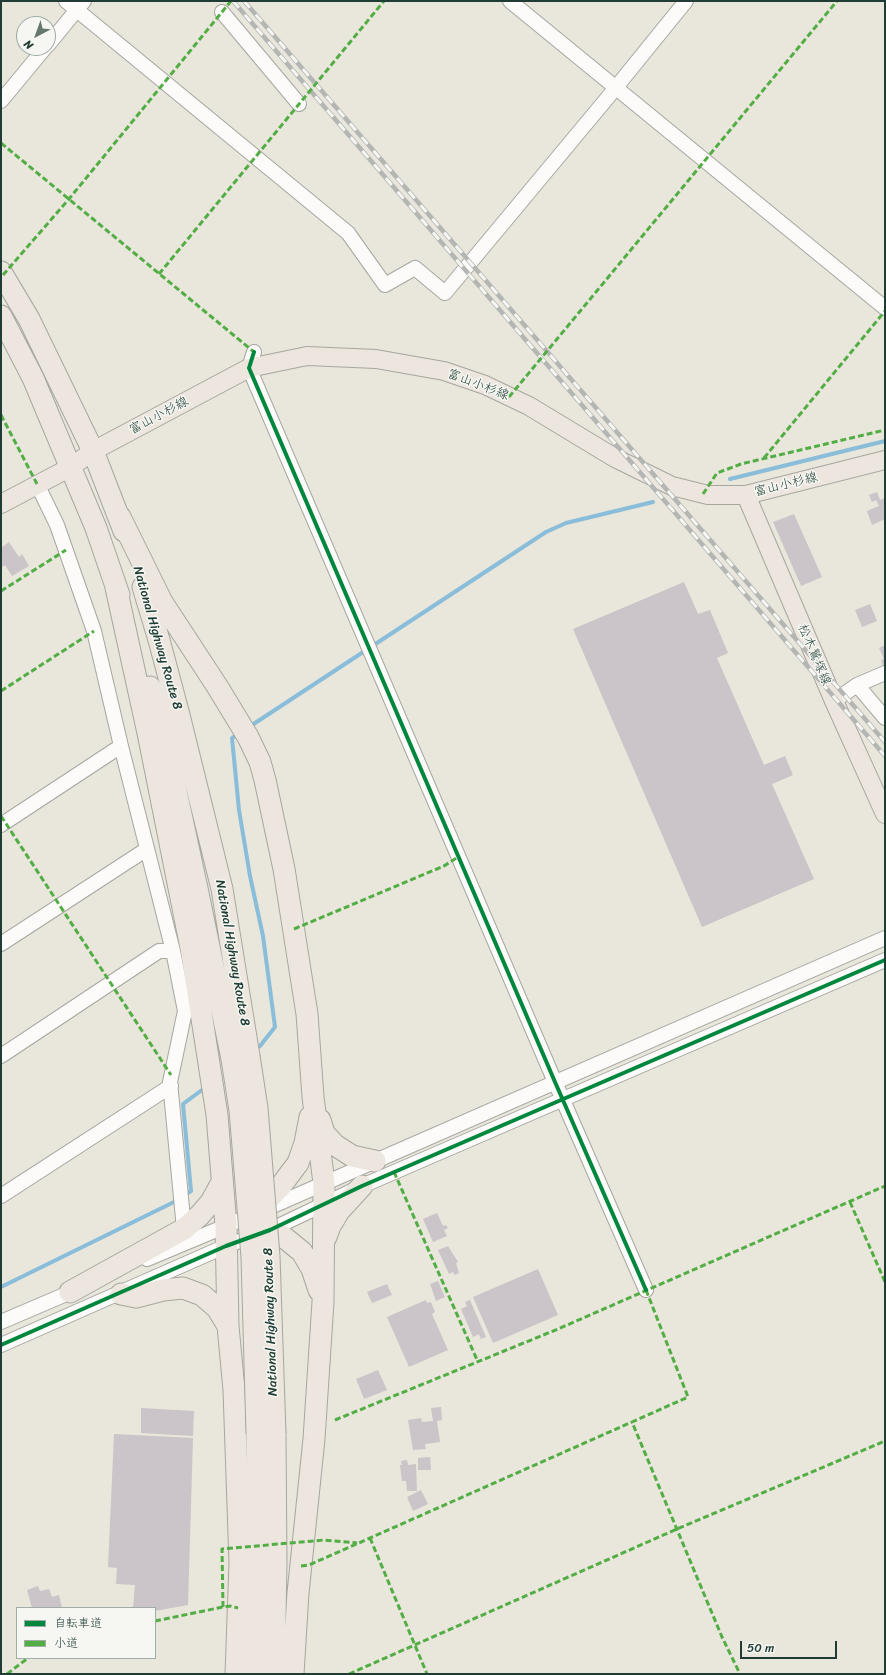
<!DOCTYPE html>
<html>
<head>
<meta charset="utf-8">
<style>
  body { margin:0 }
  #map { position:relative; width:886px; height:1675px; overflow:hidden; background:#e9e6db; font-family:Sriracha,"Klee One",sans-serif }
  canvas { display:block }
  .frame { position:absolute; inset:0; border:2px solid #1f3d34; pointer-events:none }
  .legend { position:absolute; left:16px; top:1607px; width:140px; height:52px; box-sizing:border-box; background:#f6f6f2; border:1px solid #a0aca6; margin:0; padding:5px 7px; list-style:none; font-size:12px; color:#1f3d34 }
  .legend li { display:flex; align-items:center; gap:8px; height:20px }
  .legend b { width:20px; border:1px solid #a0aca6 }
  .north { position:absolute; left:16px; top:16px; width:40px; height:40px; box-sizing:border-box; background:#f6f6f2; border:1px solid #a0aca6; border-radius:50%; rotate:221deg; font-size:11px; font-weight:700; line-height:16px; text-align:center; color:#1f3d34 }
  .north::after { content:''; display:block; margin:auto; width:14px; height:18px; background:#66786e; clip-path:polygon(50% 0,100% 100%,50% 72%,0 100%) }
  .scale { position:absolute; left:740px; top:1641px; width:97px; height:18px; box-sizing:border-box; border:2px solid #1f3d34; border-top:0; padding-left:5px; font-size:12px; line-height:14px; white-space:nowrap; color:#1f3d34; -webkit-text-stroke:3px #f6f6f2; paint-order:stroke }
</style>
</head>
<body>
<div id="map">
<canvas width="886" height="1675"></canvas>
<div class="frame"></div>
<ul class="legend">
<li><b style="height:5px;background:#00873e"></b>自転車道</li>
<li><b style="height:5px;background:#52ad45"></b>小道</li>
</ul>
<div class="north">N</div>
<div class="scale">50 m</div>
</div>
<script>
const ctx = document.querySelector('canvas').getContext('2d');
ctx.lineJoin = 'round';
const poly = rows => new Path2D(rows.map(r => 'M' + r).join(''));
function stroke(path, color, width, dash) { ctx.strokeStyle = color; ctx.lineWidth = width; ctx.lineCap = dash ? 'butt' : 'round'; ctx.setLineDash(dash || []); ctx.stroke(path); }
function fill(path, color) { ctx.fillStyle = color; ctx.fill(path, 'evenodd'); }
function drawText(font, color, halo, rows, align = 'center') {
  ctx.font = font + ' Sriracha,"Klee One",sans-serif'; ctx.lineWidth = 3; ctx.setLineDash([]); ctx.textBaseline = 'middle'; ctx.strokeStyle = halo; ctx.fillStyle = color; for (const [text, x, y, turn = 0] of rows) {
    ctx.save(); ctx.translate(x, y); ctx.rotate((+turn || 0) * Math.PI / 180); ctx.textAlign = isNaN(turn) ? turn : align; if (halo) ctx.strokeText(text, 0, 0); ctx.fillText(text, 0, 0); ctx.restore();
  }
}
stroke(poly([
  [730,479,885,441],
  [249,727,546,532,566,523,653,502],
  [239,734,232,738,239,810,250,876,263,936,275,1027,260,1046,255,1050],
  [1,1287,174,1202,191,1191,183,1104,206,1087]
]), '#89bdd9', 4);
fill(poly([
  [877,492,880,500,885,498,885,519,872,525,867,511,879,506,876,500,872,502,869,495],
  [794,514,822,577,801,586,773,522],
  [9,542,19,557,22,554,29,566,12,576,5,565,2,567,1,564,1,548],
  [684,582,698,614,710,610,728,653,717,658,764,765,785,756,793,775,772,784,814,879,702,927,573,629],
  [870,604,877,621,862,627,855,610],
  [883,646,885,646,885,665,883,666,881,660,884,659,879,648],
  [437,1213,443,1226,446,1225,448,1228,444,1230,447,1236,433,1242,423,1219],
  [448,1246,458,1262,456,1263,459,1273,455,1275,453,1272,449,1274,438,1250],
  [538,1269,558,1315,493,1343,473,1297],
  [438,1281,445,1297,436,1301,430,1284],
  [387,1284,392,1295,372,1303,367,1292],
  [426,1300,427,1303,431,1302,435,1312,432,1314,448,1350,409,1367,387,1317],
  [470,1300,486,1337,481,1339,479,1334,473,1337,461,1309,467,1306,465,1302],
  [378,1370,387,1390,364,1399,356,1379],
  [441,1407,442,1420,437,1421,440,1442,425,1444,426,1449,413,1450,408,1420,421,1418,422,1422,433,1421,431,1408],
  [141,1408,194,1411,193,1436,141,1433],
  [114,1434,193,1438,188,1605,155,1611,155,1608,133,1608,135,1585,116,1584,117,1568,108,1567],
  [430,1457,431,1470,418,1470,418,1458],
  [407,1460,408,1465,416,1464,417,1491,407,1491,406,1481,402,1481,400,1465,402,1465,401,1461],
  [421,1490,428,1504,413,1511,407,1497],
  [38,1586,40,1591,49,1589,52,1597,59,1595,62,1608,32,1608,27,1590]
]), '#cbc4c8');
const minor = poly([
  [66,1,348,233,385,285,415,268,445,293,609,96,686,1],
  [510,1,885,308],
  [222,12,299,104],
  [48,45,84,1],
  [1,101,45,48],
  [254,352,249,368,555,1082,646,1290],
  [37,484,57,525,94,631,121,746,173,951,185,1011,170,1082,184,1229],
  [857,685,885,718],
  [834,701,857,685,885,673],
  [1,825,121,746],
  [1,944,147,849],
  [1,1056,159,951,173,951],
  [1,1196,171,1086],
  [147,1259,252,1215,885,938],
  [1,1322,78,1289],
  [1,1345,226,1246,270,1230,362,1186,885,960]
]);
const major = poly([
  [746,495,834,701,885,814],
  [1,504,71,467,93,451,249,368,307,356,376,359,444,371,485,385,529,406,615,458,672,486,708,495,746,495,885,460]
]);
const highway = poly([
  [1,272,29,319,93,451,124,531],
  [1,316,33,378,96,528,119,595],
  [120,517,162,602,217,686,248,737,260,762,265,780,284,869,307,1014,313,1097,324,1183,323,1302,314,1439,298,1593,293,1674],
  [115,583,148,733,191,948,217,1115,226,1226,228,1326,234,1390,240,1563,236,1674],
  [143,587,159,640,179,715,222,889,249,1056],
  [150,687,160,717,198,893,232,1059],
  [320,1120,324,1133,335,1145,352,1156,375,1161],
  [255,1212,280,1187,298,1163,305,1143,310,1117],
  [250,1228,270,1230,285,1238,302,1252,312,1269,319,1290],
  [326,1237,330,1226,339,1211,362,1186],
  [70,1292,184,1229,200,1215,211,1202,222,1182],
  [121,1294,136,1297,163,1290,183,1288,202,1295,217,1308,228,1326],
  [254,1674,258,1483,257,1434],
  [274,1674,276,1563,275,1434]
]);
stroke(minor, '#a5a7a0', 16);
stroke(major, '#a5a7a0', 20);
stroke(highway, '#a5a7a0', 23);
stroke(minor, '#fcfbfa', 14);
stroke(major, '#ede6de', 18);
stroke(highway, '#ede6de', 21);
const rail = poly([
  [233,1,885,756],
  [244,1,885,742]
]);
stroke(rail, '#b3b6b3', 4.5);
stroke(rail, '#f6f6f2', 3, [9]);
const highwayBridge = poly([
  [249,1056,257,1108,269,1256,275,1434],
  [232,1059,240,1110,252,1257,257,1434]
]);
stroke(highwayBridge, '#a5a7a0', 23, []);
stroke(highwayBridge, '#ede6de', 21);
stroke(poly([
  [1,143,254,352],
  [159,274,384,1],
  [3,275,69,199,231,1],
  [509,397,837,1],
  [1,415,37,484],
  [764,458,885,311],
  [703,494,717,473,741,464,885,430],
  [1,591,66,550],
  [1,691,94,631],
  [1,816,171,1075],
  [294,929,444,866,458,857],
  [394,1172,478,1362],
  [850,1202,885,1282],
  [646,1290,688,1397,632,1422,722,1637,740,1674],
  [335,1420,558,1329,885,1186],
  [370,1538,427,1674],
  [301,1566,309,1565,632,1422],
  [223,1607,222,1549,324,1540,357,1543],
  [155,1621,223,1607,230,1606,238,1608],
  [7,1674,28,1658],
  [349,1674,677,1529,885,1441]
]), '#52ad45', 3, [6, 3]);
stroke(poly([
  [254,352,249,368,555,1082,646,1290],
  [1,1345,226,1246,270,1230,362,1186,885,960]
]), '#00873e', 4);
drawText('13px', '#1f3d34', '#f6f6f2', [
  ["富山小杉線",478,385,21],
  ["富山小杉線",159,416,-28],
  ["富山小杉線",786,485,-14],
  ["National Highway Route 8",157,638,74],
  ["松木鷲塚線",814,655,67],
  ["National Highway Route 8",232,953,80],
  ["National Highway Route 8",271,1322,-92]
]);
</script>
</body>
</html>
